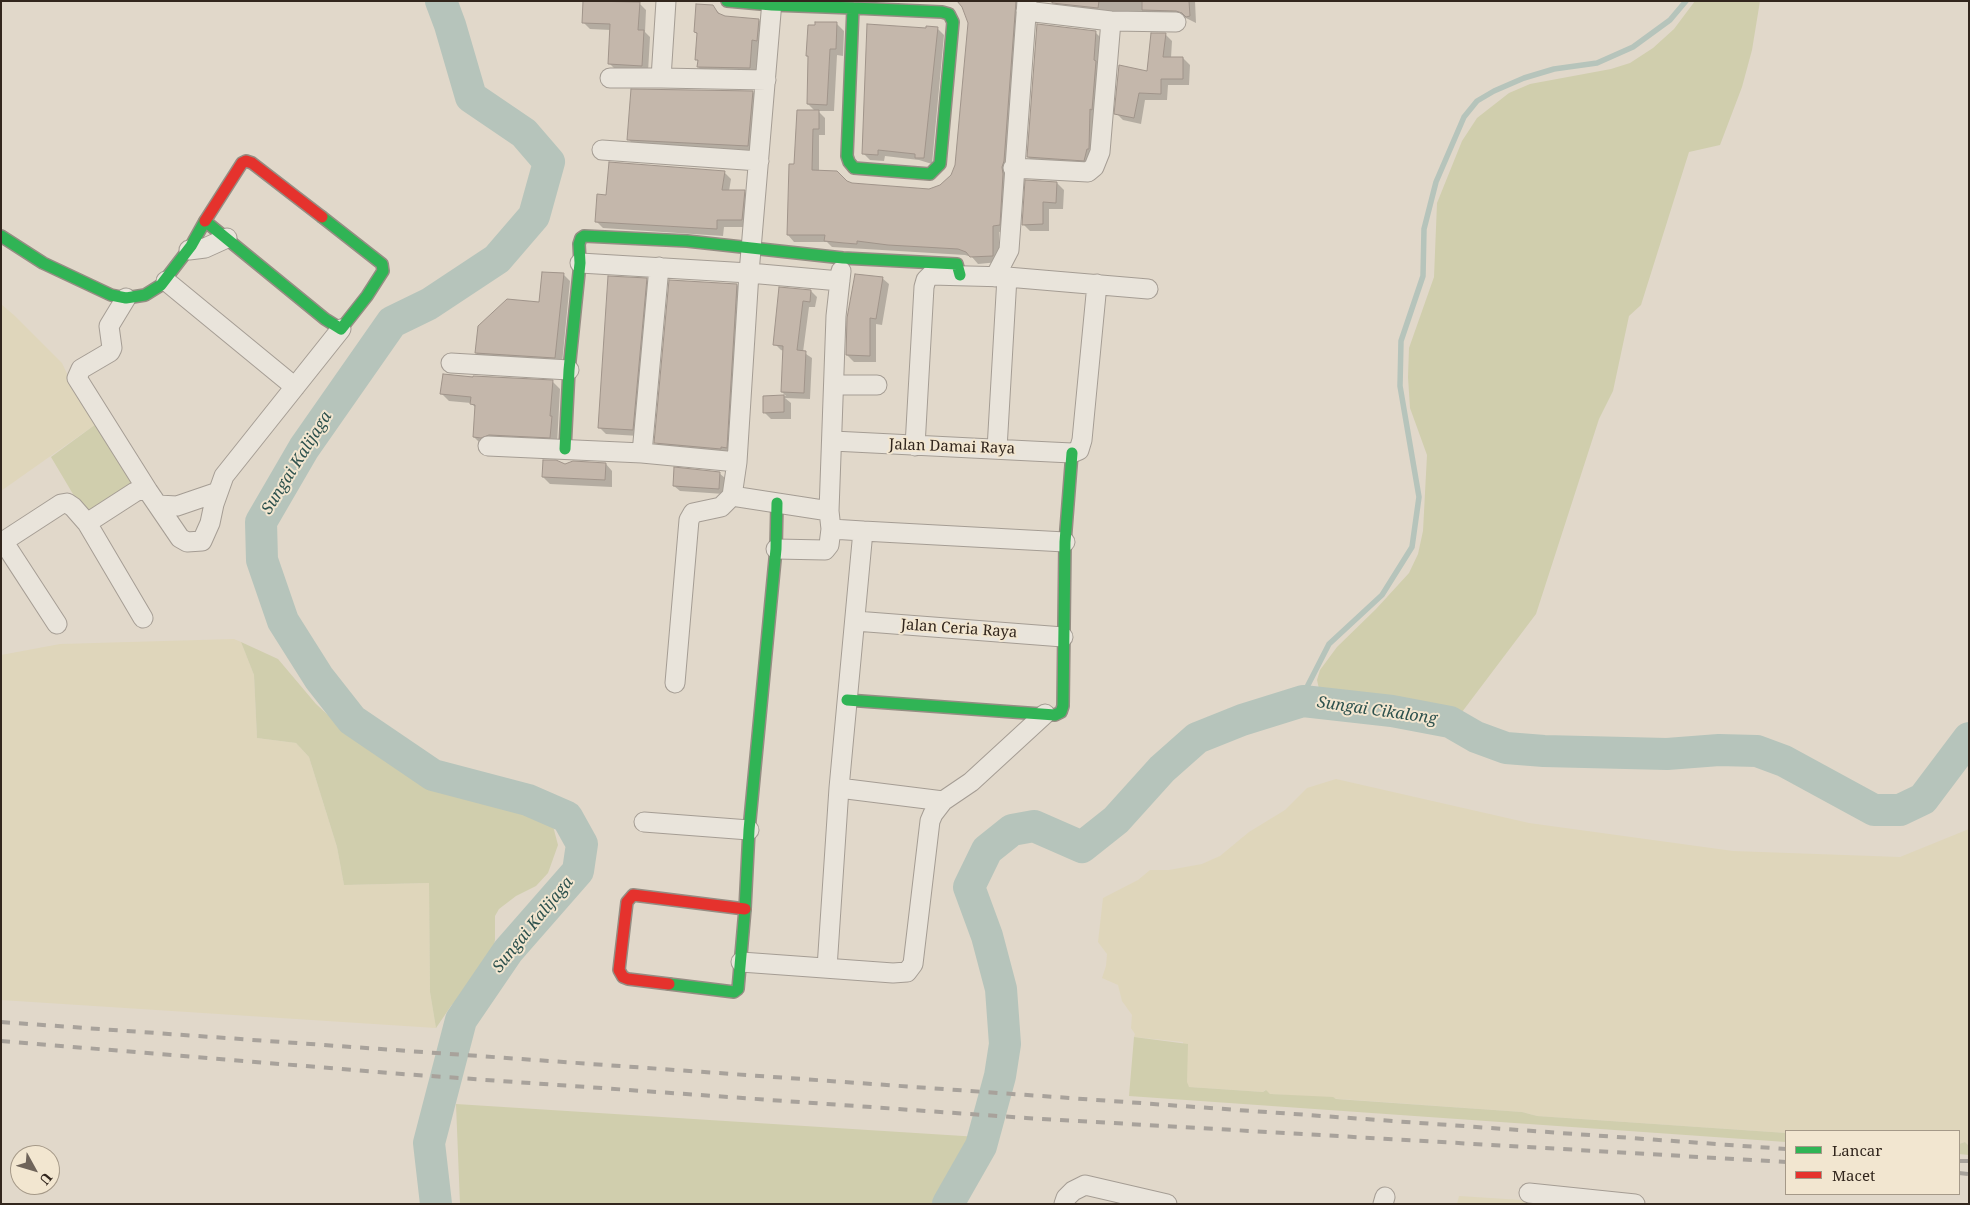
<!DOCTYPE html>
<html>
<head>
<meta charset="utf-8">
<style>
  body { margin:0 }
  #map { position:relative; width:1970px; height:1205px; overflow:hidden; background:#e1d8ca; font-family:"Noto Serif",serif }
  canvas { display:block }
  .frame { position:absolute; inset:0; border:2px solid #32261d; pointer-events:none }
  .legend { position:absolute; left:1785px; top:1130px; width:175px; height:65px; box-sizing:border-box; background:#f2e6d0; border:1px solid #a59988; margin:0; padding:6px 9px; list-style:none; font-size:15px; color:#32261d }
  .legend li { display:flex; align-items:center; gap:10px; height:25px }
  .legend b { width:25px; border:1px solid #a59988 }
  .north { position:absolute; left:10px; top:1145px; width:50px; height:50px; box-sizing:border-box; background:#f2e6d0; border:1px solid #a59988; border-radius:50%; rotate:129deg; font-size:14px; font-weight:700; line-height:20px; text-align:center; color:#32261d }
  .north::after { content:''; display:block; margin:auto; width:18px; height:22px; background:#6f645a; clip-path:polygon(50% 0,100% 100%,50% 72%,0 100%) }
</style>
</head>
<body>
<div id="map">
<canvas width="1970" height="1205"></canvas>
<div class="frame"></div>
<ul class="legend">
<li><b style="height:6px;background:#30b455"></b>Lancar</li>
<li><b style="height:6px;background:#e5322d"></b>Macet</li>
</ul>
<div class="north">U</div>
</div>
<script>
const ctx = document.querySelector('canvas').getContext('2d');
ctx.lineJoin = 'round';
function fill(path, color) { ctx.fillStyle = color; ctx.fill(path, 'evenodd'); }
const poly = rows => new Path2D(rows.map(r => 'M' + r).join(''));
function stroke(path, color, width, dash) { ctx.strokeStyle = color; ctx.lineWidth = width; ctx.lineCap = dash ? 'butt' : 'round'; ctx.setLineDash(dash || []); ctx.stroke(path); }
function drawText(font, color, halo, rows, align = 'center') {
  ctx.font = font + ' "Noto Serif",serif'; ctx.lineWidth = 4; ctx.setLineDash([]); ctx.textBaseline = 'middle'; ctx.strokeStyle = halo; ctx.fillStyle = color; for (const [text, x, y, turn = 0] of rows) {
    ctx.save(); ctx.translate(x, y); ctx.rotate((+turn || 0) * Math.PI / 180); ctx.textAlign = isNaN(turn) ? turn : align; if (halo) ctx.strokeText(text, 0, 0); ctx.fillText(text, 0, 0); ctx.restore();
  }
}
fill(poly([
  [1,304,15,316,62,363,70,380,96,424,1,491],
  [234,639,241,642,254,675,257,738,296,743,309,757,337,847,344,885,429,883,430,992,436,1028,1,1000,1,655,60,644],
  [1336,779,1529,823,1733,851,1900,857,1969,829,1969,1146,1965,1142,1959,1144,1959,1131,1786,1131,1786,1133,1537,1116,1522,1112,1270,1094,1265,1090,1263,1092,1189,1087,1187,1086,1183,1042,1134,1037,1135,1034,1131,1028,1132,1015,1122,1001,1118,985,1102,978,1106,966,1107,954,1098,942,1103,898,1138,880,1150,870,1169,870,1202,864,1220,856,1249,832,1285,810,1307,788],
  [1459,1196,1583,1204,1457,1204]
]), '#dfd6bb');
fill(poly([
  [1695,1,1760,1,1752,50,1742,87,1720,145,1689,152,1641,305,1629,316,1613,391,1599,419,1536,614,1462,712,1414,704,1365,701,1320,693,1317,680,1320,670,1337,647,1376,609,1409,573,1418,554,1423,531,1427,455,1410,408,1408,377,1409,348,1434,277,1437,203,1462,141,1477,118,1509,93,1530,84,1611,69,1630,63,1653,48,1674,29],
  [96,424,131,482,126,489,86,516,51,457],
  [241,642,278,659,316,704,352,737,385,760,440,785,488,801,536,812,553,826,558,845,548,873,536,886,516,896,499,909,495,916,495,940,490,960,481,975,451,1006,436,1028,430,992,429,883,344,885,337,847,309,757,296,743,257,738,254,675],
  [1134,1037,1188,1044,1187,1082,1189,1087,1263,1092,1266,1090,1270,1094,1333,1097,1336,1099,1522,1112,1537,1116,1786,1133,1786,1142,1129,1096],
  [456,1104,979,1137,970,1157,951,1185,935,1204,460,1204],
  [1965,1142,1969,1146,1969,1155,1959,1154,1959,1144]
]), '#d0cead');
fill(poly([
  [584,1,624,1,639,3,646,10,645,32,650,37,648,72,616,70,609,63,611,30,590,29,583,22],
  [958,1,1025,1,1006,231,999,232,999,262,978,264,972,257,965,255,832,247,827,242,794,242,788,235,795,165,815,111,808,104,809,58,807,56,837,24,844,31,843,56,837,55,834,111,818,111,825,118,825,135,819,135,819,171,853,184,929,190,936,189,952,175,956,166,969,23,964,7],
  [1053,1,1195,1,1196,23,1184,17,1120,16,1060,9],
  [712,6,721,15,725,17,759,20,766,27,757,75,705,74,698,67,699,62,697,60,698,35,695,32],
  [937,28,944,35,932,164,919,160,885,156,884,161,870,160,863,153,927,29],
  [1095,32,1102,39,1091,167,1035,164,1028,157],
  [1165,34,1172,41,1171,58,1183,58,1190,65,1189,85,1168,85,1167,100,1145,100,1141,124,1123,120,1116,113,1148,72],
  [753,92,759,98,754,152,635,146,629,140],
  [724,172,731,179,729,191,744,191,751,198,749,227,724,227,723,236,603,228,596,221,607,196],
  [1057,183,1064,190,1063,209,1049,209,1049,231,1030,231,1023,224],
  [563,274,570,281,562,364,483,360,476,353,540,303],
  [882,278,889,284,882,325,876,324,876,362,854,362,847,355],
  [646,279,653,286,639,436,606,434,599,427],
  [737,285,744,292,733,454,663,449,656,442],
  [780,288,811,291,817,297,815,307,809,307,803,352,812,358,810,399,785,398,791,403,791,419,771,419,764,412,764,397,786,396,782,392,784,351,781,350,775,344],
  [474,377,553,382,560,389,557,444,481,444,474,437,476,408,471,403,449,401,442,394],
  [606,464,612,471,612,487,550,484,543,477,565,465],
  [719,473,725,478,724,494,680,491,674,486]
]), '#0003');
stroke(poly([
  [1303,701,1307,687,1329,644,1382,595,1412,547,1419,497,1400,386,1401,341,1423,276,1424,229,1436,182,1464,117,1477,101,1494,91,1524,78,1554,69,1597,63,1633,47,1670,20,1686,1]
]), '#b6c4bb', 5.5);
stroke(poly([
  [436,1204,429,1143,461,1020,508,951,578,871,582,844,567,817,528,800,433,775,352,720,319,678,283,621,262,560,261,522,304,448,392,322,429,304,497,259,534,216,549,162,524,133,471,97,450,25,441,1],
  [948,1204,981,1146,1000,1076,1005,1044,1001,989,987,936,969,887,987,850,1012,830,1034,826,1082,847,1116,820,1162,769,1197,738,1242,720,1303,701,1392,711,1450,722,1476,737,1506,748,1544,751,1667,754,1719,750,1757,751,1784,761,1874,810,1900,810,1923,799,1969,738]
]), '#b6c4bb', 32);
const building = poly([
  [583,1,640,2,638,30,644,30,642,66,608,64,610,24,582,23,583,1],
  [957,1,1016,1,1004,161,1002,167,1003,174,1000,225,993,226,993,256,970,257,966,252,958,249,888,245,857,241,857,244,844,243,824,241,825,235,787,235,789,164,794,164,797,110,819,110,819,129,813,129,812,170,837,171,847,181,852,183,929,189,940,185,951,175,955,165,968,23,962,7,957,1],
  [1052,1,1099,1,1098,8,1052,3,1052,1],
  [1142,1,1189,1,1190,16,1186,17,1182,13,1176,11,1142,10,1142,1],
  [696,4,713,5,718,13,725,16,759,19,757,41,752,40,750,68,697,67,698,60,695,60,697,33,694,32,696,4],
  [815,22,837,22,836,49,830,49,827,105,807,104,808,56,806,56,808,25,815,25,815,22],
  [867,24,926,28,926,26,938,27,924,158,915,158,915,154,878,150,878,155,862,154,867,24],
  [1037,24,1096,31,1094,60,1096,61,1092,110,1090,109,1089,149,1087,149,1084,161,1027,157,1037,24],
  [1151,33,1166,33,1163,57,1183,57,1183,79,1161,79,1161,94,1139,93,1134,118,1114,114,1119,65,1147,71,1151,33],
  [631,89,753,91,748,146,627,140,631,89],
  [609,162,725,171,722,190,745,190,742,220,717,220,717,229,595,222,597,194,606,195,609,162],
  [1025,180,1057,182,1056,203,1043,202,1043,224,1022,225,1025,180],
  [542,272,564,273,555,358,475,353,478,326,507,299,539,302,542,272],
  [855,274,883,277,876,319,870,318,870,356,846,355,847,318,855,274],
  [608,276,647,278,633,430,598,428,608,276],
  [669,280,737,284,727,448,721,447,721,449,654,443,669,280],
  [779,287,811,290,810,302,803,301,797,350,806,351,804,393,781,392,783,346,773,345,779,287],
  [443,374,473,377,473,376,553,380,550,416,552,416,550,438,489,435,481,438,473,437,475,405,470,404,471,397,440,394,443,374],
  [784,395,784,412,763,413,763,396,784,395],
  [543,460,556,460,565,464,573,461,606,463,605,480,542,477,543,460],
  [674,467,720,472,719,489,673,486,674,467]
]);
fill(building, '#c4b7ab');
stroke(building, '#a0948a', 1);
const street = poly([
  [666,1,661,78,766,80],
  [772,1,749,273,737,462,732,496,829,511,831,529,829,545,825,550,776,549],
  [1026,11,1111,21,1176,22],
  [610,78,661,78],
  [602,150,759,161],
  [1013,168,1088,172,1094,167,1100,152,1111,21],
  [189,250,205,248,227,238],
  [580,263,749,273,840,281],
  [995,277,1009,250,1027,1],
  [166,281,295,387],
  [126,298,109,326,112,348,110,352,81,369,77,378,148,491,180,538,187,542,202,541,210,523,214,504,224,476,341,329],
  [451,363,569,370],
  [834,385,877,385],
  [833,441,1051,452,1072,453,1079,450,1082,440,1097,284],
  [488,446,642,453,737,462],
  [915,446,924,287,926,280,931,275,1007,277,1148,289],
  [997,449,1007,277],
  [642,453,659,267],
  [158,505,177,506,218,492],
  [829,511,836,316,841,271],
  [87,523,135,492,140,490,148,491],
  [863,531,1065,542],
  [3,541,57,624],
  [1,543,61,504,67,503,73,507,87,523,143,618],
  [855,621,1063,637],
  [675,683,689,520,693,513,721,507,732,496],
  [839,788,943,801],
  [644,822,749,830],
  [741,962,893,973,907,972,913,964,930,821,933,814,943,801,971,782,1045,714],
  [827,968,839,788,863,531,831,529],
  [1529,1193,1635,1204],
  [1064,1204,1066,1198,1073,1191,1085,1185,1167,1204],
  [1383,1204,1385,1197]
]);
const fast = poly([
  [727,1,772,5,853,8,942,12,949,14,953,22,940,164,930,174,854,168,849,162,847,156,853,8],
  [1,236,43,263,111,295,126,298,145,295,161,285,191,246,205,221,325,319,341,329,367,296,383,271,382,264,322,217],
  [565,449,569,370,580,263,579,244,581,238,584,236,687,241,843,258,957,264,960,275],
  [847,700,1055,715,1061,712,1063,706,1065,542,1072,453],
  [669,984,734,992,738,989,745,909,749,830,776,549,777,503]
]);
const jam = poly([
  [205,221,242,163,246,161,252,163,322,217],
  [669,984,628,979,623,977,619,970,627,902,633,895,745,909]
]);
stroke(street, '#a59d94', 21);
stroke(fast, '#958d83', 14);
stroke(jam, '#958d83', 14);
stroke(street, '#e9e4db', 19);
stroke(fast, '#30b455', 11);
stroke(jam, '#e5322d', 11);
stroke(poly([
  [1,1022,1786,1149],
  [1,1041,402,1074,1026,1118,1786,1162],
  [1959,1161,1969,1161],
  [1959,1173,1969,1174]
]), '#a8a29b', 4, [9, 9]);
drawText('15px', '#32261d', '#f2e6d0', [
  ["Jalan Damai Raya",952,447,2],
  ["Jalan Ceria Raya",959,629,4]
]);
drawText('italic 16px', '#2d514d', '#f2e6d0', [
  ["Sungai Kalijaga",297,463,-58],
  ["Sungai Cikalong",1377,711,8],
  ["Sungai Kalijaga",533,925,-51]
]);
</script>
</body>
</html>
